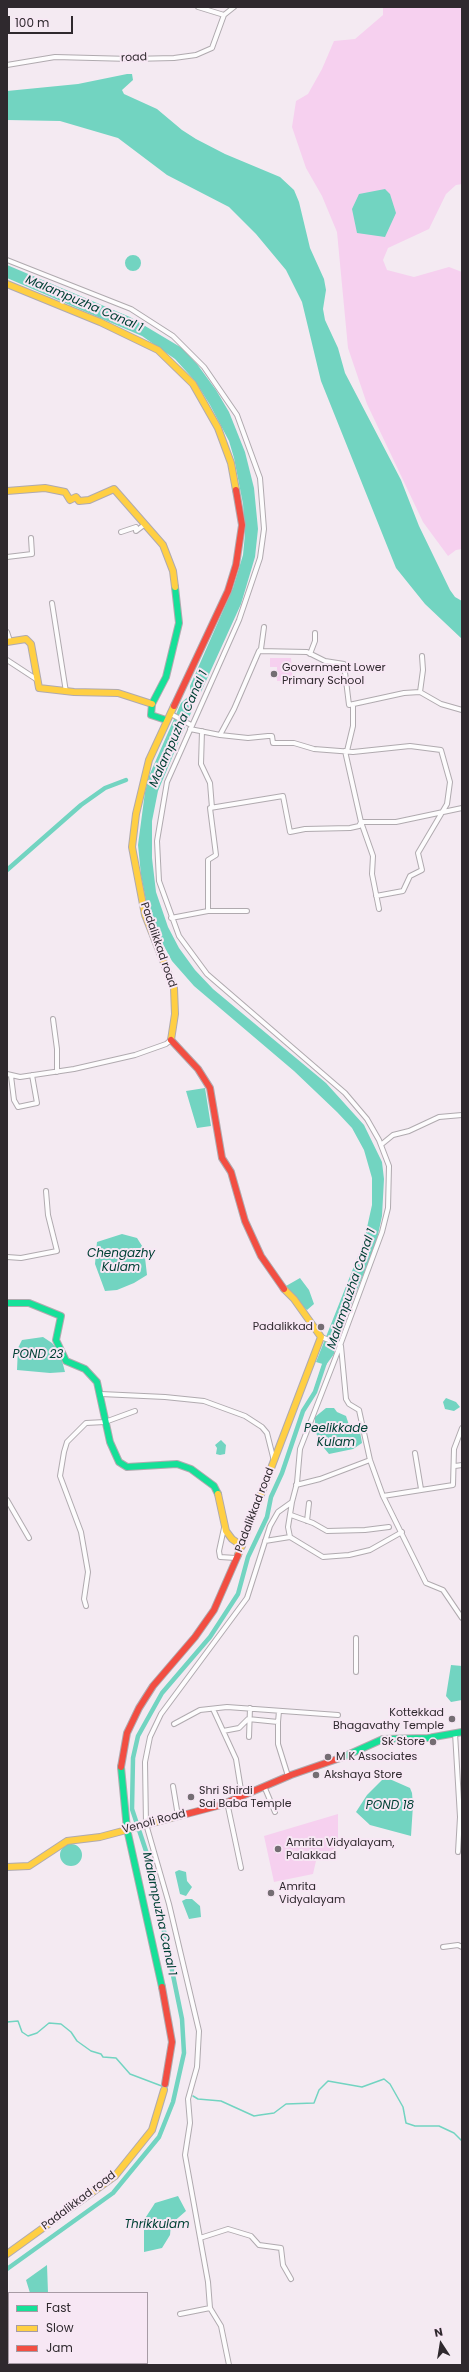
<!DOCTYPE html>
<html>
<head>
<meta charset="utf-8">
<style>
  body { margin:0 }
  #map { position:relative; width:469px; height:2372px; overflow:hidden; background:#f4eaf2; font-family:Poppins,sans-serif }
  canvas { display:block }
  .frame { position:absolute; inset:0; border:8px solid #2f292e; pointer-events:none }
  .legend { position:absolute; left:8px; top:2292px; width:140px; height:72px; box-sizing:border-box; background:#f7e7f4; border:1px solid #a79ba5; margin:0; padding:5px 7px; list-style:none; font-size:12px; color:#2f292e }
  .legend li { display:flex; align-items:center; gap:8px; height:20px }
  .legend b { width:20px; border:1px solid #a79ba5 }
  .north { position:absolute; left:421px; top:2324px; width:40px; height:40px; -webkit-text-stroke:3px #f7e7f4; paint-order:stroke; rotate:348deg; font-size:11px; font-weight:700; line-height:16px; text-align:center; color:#2f292e }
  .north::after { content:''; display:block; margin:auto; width:14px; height:18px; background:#2f292e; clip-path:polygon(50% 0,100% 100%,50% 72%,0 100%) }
  .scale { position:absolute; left:8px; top:16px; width:65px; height:18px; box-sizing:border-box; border:2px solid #2f292e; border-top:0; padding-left:5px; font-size:12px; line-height:14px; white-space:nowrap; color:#2f292e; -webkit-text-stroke:3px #f7e7f4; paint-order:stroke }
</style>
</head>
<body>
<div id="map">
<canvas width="469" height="2372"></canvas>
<div class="frame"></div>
<ul class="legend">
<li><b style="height:5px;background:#16e098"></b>Fast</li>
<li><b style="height:5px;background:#ffcf43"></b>Slow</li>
<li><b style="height:5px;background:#f24e42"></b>Jam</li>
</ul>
<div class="north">N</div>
<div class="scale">100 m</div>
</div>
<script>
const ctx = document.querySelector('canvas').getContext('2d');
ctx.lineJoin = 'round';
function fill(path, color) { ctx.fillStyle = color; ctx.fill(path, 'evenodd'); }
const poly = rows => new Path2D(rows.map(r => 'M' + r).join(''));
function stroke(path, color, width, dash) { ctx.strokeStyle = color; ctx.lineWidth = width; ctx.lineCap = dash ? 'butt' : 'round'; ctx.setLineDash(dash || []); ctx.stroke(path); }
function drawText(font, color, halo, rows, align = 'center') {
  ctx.font = font + ' Poppins,sans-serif'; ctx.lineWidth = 4; ctx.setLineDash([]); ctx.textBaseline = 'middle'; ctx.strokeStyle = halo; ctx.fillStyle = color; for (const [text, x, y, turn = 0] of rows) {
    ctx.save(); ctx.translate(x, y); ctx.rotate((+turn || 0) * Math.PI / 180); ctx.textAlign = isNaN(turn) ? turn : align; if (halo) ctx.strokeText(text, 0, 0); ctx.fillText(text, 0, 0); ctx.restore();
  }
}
fill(poly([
  [383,7,462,7,462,184,456,185,446,194,429,229,388,248,383,260,387,270,414,277,449,267,462,272,462,549,456,550,448,556,423,522,367,404,348,348,337,232,322,196,306,168,292,127,296,101,308,94,322,69,334,41,355,39,383,15],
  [270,658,291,658,293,681,277,681,277,667,270,667],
  [338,1814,338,1846,316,1861,313,1874,274,1882,264,1836]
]), '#f6d0ef');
fill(poly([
  [127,74,132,74,133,80,122,90,124,94,157,109,182,130,196,139,225,154,280,177,294,190,299,202,310,248,324,279,326,290,323,309,325,320,338,348,345,373,401,480,419,526,450,590,455,597,462,601,462,639,425,604,396,568,321,381,302,302,286,270,256,234,229,207,167,175,118,138,60,121,7,120,7,91,78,84],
  [385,189,390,194,396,213,385,237,357,233,352,209,359,194],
  '125 263a8 8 0 1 1 16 0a8 8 0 1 1-16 0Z',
  [7,265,130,317,182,348,197,364,216,390,229,412,245,452,254,488,258,529,255,557,241,604,201,692,194,694,193,708,158,791,152,821,152,858,156,892,168,927,179,948,195,970,213,989,326,1083,364,1125,382,1162,384,1179,382,1216,376,1244,336,1341,334,1354,326,1365,316,1362,364,1241,372,1205,372,1178,364,1150,352,1128,337,1112,294,1071,194,986,172,961,156,931,147,906,141,875,138,845,145,792,149,776,181,703,190,695,190,686,233,588,243,555,245,534,243,504,234,458,229,441,210,405,195,381,175,359,142,336,7,278],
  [205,1088,211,1126,197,1128,186,1091],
  [122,1234,137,1238,144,1249,147,1275,134,1283,117,1290,105,1291,95,1264,97,1242],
  [300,1278,309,1290,314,1304,307,1310,302,1306,286,1286],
  [43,1337,52,1343,60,1353,65,1372,50,1373,17,1370,18,1348,22,1340],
  [446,1398,456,1402,460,1407,454,1411,445,1409,443,1402],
  [326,1408,334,1408,337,1412,346,1416,349,1425,360,1432,362,1443,353,1449,329,1454,319,1442,315,1429,315,1417],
  [221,1440,226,1445,225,1454,220,1455,216,1454,217,1448,215,1445],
  [451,1665,462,1666,462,1700,451,1702,446,1696],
  [385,1777,410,1788,412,1793,413,1805,411,1836,370,1825,356,1812,367,1795],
  '60 1855a11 11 0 1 1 22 0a11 11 0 1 1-22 0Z',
  [179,1870,186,1872,187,1881,192,1887,186,1896,180,1894,175,1872],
  [186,1899,192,1899,200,1906,201,1917,189,1919,182,1901],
  [178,2196,186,2211,171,2224,170,2235,162,2248,144,2252,144,2220,155,2203],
  [47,2265,48,2293,30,2293,26,2280]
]), '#72d4c1');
stroke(poly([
  [7,2022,18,2021,22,2032,28,2036,37,2033,49,2023,61,2024,71,2032,77,2041,91,2051,101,2054,103,2057,116,2058,130,2074,167,2088],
  [193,2096,198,2099,221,2101,254,2116,260,2115,274,2113,286,2104,314,2103,319,2090,328,2081,362,2087,384,2079,390,2084,403,2107,406,2123,415,2126,439,2126,454,2133,462,2141]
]), '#72d4c1', 1.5);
stroke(poly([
  [7,870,81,805,105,788,126,780],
  [7,2269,113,2193,159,2137,173,2102,184,2053,182,2019,150,1863,132,1809,133,1758,138,1736,162,1693,210,1637,238,1594,248,1557,267,1517,271,1497,282,1473,303,1411,315,1392,326,1359]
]), '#72d4c1', 4.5);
const street = poly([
  [198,7,224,15],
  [7,65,55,57,131,59,174,58,196,55,212,48,224,15,234,7],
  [7,260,131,309,173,336,204,367,237,415,260,478,264,529,260,558,239,620,167,782,157,841,159,881,179,936,207,974,345,1093,367,1119,379,1140,389,1166,388,1208,382,1232,335,1359,300,1449,297,1483,292,1502,278,1512,270,1526,247,1598,161,1714,150,1737,145,1762,146,1824,169,1904,199,2031,197,2067,188,2099,190,2123,185,2155,208,2282,210,2308,221,2326,229,2365],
  [121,532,136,527,136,531,144,525,147,526],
  [7,557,32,554,31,538],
  [52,603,66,692],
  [7,632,10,641],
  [259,651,261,649,264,627],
  [310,654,315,641,315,633],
  [7,660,36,679],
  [420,692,423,670,422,656],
  [353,704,353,726,347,751,345,751,361,822,373,856,372,874,379,909],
  [171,714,191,725],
  [190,729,220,735,234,709,259,651,307,652,325,661,344,664,349,705,404,693,420,692,441,704,462,710],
  [202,731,201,764,210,783,212,808],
  [220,735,248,738,268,736,272,736,273,743,294,743,314,749,353,752,410,746,441,750,450,782,447,804,418,853,422,870,410,876,403,891,376,896],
  [208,911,208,860,216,855,210,808,283,796,290,832,305,829,350,828,359,826,361,822,396,822,462,808],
  [171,918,208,911,247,911],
  [53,1019,57,1049,57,1072],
  [7,1074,20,1077,74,1069,135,1055,166,1044,171,1040],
  [11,1076,14,1100,18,1107,37,1103,32,1075],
  [382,1144,393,1135,409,1131,439,1117,462,1115],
  [7,1257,21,1258,57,1251,48,1215,46,1191],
  [321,1337,340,1344],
  [341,1346,346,1399,349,1404,359,1410,370,1460,383,1496,426,1583,443,1590,462,1618],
  [101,1394,165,1397,204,1401,245,1416,262,1427,267,1433,274,1461],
  [415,1453,421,1489],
  [455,1466,462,1465],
  [296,1485,320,1479,370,1460],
  [383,1496,453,1485,454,1449,462,1428],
  [7,1500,29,1538],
  [292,1502,288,1527,290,1537,323,1557,349,1555,370,1550,402,1532],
  [291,1515,313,1523,327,1531,365,1530,389,1527],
  [307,1521,309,1503],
  [224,1528,219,1551,220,1557,236,1558],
  [265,1541,290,1537],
  [86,1606,84,1599,88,1572,81,1532,60,1476,64,1452,67,1442,86,1423,105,1422,135,1411],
  [356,1672,356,1638],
  [213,1709,236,1759,242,1796],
  [278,1722,278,1744,288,1776],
  [174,1724,200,1710,227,1707,338,1715],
  [223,1731,239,1728,248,1719,278,1722,279,1711],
  [455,1733,460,1817,458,1852],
  [249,1737,250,1708],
  [173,1786,178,1816],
  [264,1786,275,1812],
  [227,1802,241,1868],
  [443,1947,458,1945,462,1947],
  [200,2238,228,2229,251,2236,259,2245,281,2248,283,2265,291,2279],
  [180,2314,210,2308]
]);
const fast = poly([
  [166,720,151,715,152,704,166,677,179,623,175,587],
  [7,1303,29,1303,61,1316,56,1340,66,1361,85,1369,97,1382,110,1442,119,1462,127,1467,177,1464,191,1469,214,1486,218,1494],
  [343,1757,383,1739,428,1738,462,1732],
  [121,1767,127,1829,162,1987]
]);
const slow = poly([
  [7,284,100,322,158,350,193,384,218,428,231,463,236,490],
  [7,491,45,488,65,492,70,500,76,497,79,501,89,500,114,489,163,545,173,571,175,587],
  [7,642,26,639,31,644,39,688,74,692,118,693,152,704],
  [171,1040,175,1014,174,988,145,915,132,847,136,814,149,760,174,706],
  [218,1494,226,1531,232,1539,242,1546],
  [238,1555,321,1337,294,1299,284,1289],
  [7,1867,29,1866,67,1841,100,1837,179,1816],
  [7,2254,115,2176,152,2130,164,2090]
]);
const jam = poly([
  [174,706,228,591,236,565,242,525,236,490],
  [171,1040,198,1069,210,1088,222,1158,231,1172,245,1221,261,1256,284,1289],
  [121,1767,127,1733,139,1708,153,1686,195,1637,214,1610,238,1555],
  [179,1816,221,1805,291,1775,343,1757],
  [162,1987,172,2042,165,2084]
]);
stroke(street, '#b0aaaf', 6);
stroke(fast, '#b0aaaf', 8);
stroke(slow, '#b0aaaf', 8);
stroke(jam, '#b0aaaf', 8);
stroke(street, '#fdfcfd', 4);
stroke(fast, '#16e098', 6);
stroke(slow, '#ffcf43', 6);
stroke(jam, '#f24e42', 6);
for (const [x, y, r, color] of [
  [274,674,4,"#746d73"],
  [321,1327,4,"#746d73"],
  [452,1719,4,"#746d73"],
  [433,1742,4,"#746d73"],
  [328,1757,4,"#746d73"],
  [316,1775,4,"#746d73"],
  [191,1797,4,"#746d73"],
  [278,1849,4,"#746d73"],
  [271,1893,4,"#746d73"]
]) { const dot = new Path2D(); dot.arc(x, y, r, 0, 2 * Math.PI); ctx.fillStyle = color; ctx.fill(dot); stroke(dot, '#f7e7f4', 1.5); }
drawText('11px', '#2f292e', '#f7e7f4', [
  ["road",134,58,-2],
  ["Padalikkad road",158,945,71],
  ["Padalikkad road",255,1510,-69],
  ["Venoli Road",154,1822,-15],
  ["Padalikkad road",79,2201,-37]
]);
drawText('11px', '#2f292e', '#f7e7f4', [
  ["Government Lower",282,668],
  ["Primary School",282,681],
  ["Padalikkad",313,1327,"right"],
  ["Kottekkad",444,1713,"right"],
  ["Bhagavathy Temple",444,1726,"right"],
  ["Sk Store",425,1742,"right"],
  ["M K Associates",336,1757],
  ["Akshaya Store",324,1775],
  ["Shri Shirdi",199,1791],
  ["Sai Baba Temple",199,1804],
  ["Amrita Vidyalayam,",286,1843],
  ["Palakkad",286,1856],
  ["Amrita",279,1887],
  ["Vidyalayam",279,1900]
], 'left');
drawText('italic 12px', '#004135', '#f7e7f4', [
  ["Malampuzha Canal 1",84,304,23],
  ["Malampuzha Canal 1",179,729,-66],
  ["Chengazhy",121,1254],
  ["Kulam",121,1268],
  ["Malampuzha Canal 1",352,1289,-71],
  ["POND 23",38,1355],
  ["Peelikkade",336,1429],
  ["Kulam",336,1443],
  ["POND 18",390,1806],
  ["Malampuzha Canal 1",159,1914,78],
  ["Thrikkulam",157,2225]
]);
</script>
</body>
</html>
